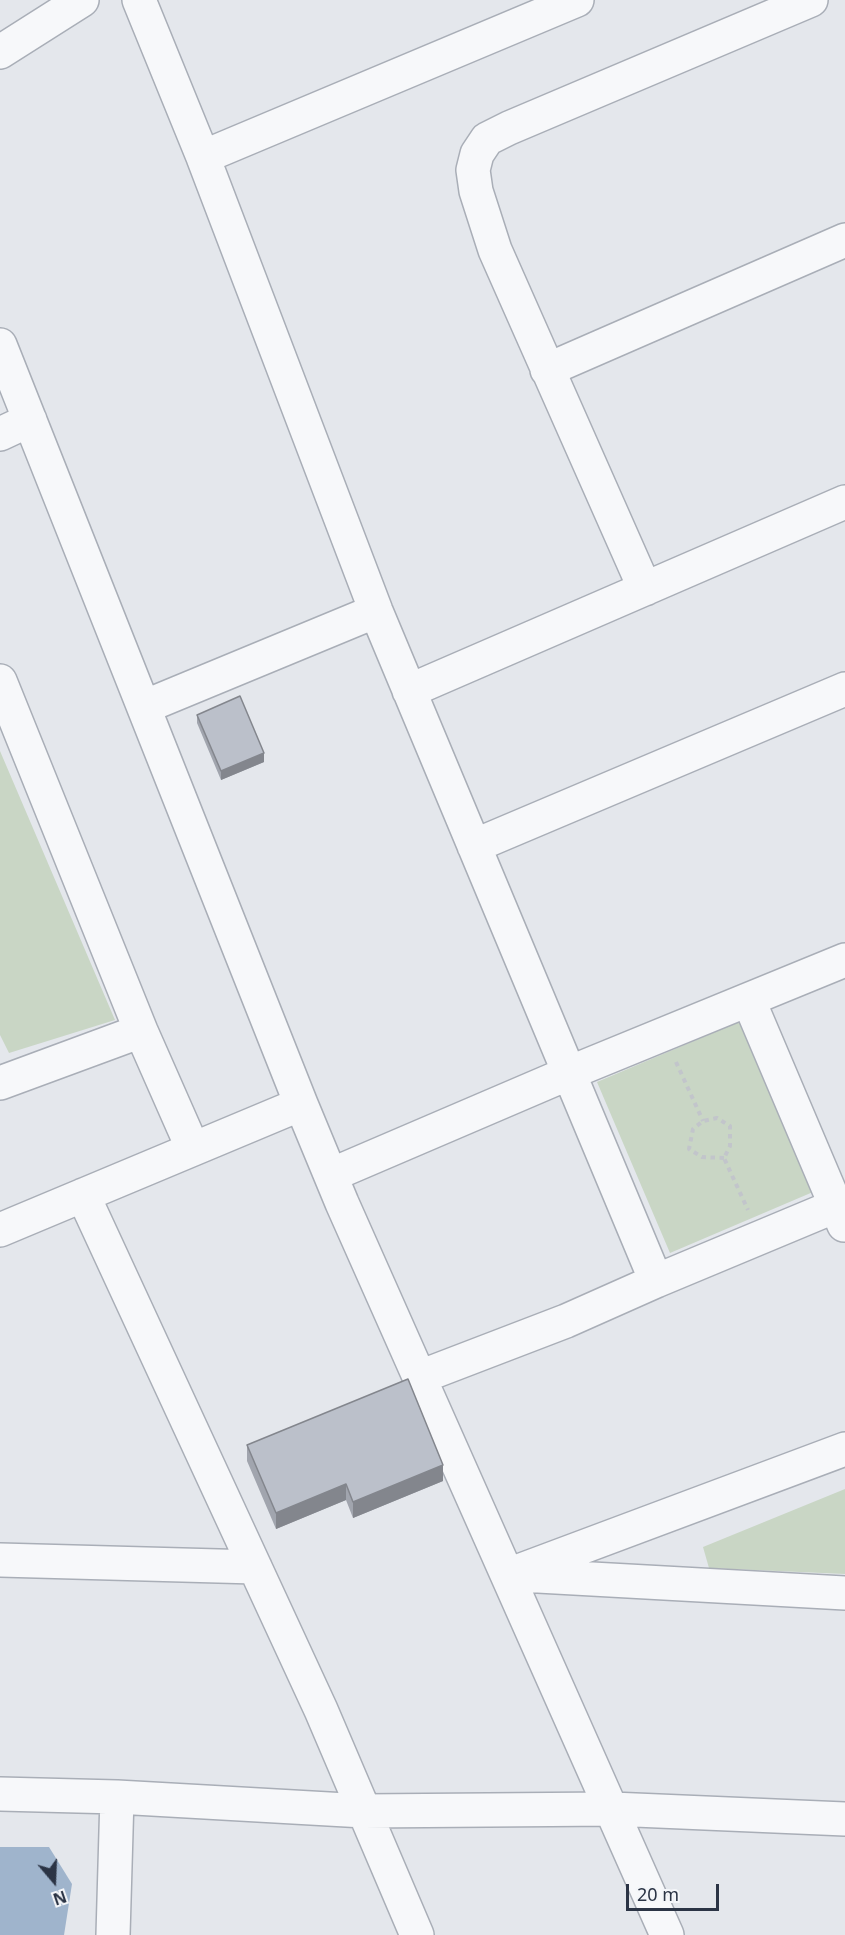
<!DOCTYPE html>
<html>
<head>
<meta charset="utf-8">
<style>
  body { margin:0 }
  #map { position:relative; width:845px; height:1935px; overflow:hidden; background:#e4e7ec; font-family:"Noto Sans",sans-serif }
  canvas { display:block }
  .north { position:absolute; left:24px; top:1851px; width:60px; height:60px; -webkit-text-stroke:4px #f4f6f9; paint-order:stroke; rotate:161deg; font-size:16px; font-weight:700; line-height:24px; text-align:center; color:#2b3445 }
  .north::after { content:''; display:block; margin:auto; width:21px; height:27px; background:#2b3445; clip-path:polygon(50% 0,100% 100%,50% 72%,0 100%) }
  .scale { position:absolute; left:626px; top:1884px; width:93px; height:27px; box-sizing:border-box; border:3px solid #2b3445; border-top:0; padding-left:8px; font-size:18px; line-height:21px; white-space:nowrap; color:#2b3445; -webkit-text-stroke:4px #f4f6f9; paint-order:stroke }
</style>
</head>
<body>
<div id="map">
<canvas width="845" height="1935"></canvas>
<div class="north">N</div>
<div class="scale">20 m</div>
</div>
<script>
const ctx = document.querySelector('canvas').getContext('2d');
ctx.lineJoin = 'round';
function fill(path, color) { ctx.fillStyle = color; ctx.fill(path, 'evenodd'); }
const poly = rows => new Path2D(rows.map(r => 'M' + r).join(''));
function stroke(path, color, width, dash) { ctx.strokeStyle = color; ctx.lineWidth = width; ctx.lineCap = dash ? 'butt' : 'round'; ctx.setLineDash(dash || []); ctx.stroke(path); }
fill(poly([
  [0,751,115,1020,9,1053,0,1035],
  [741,1021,813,1192,670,1253,597,1082],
  [845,1489,845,1574,709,1568,703,1547]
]), '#c9d6c5');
fill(poly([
  [0,1847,49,1847,72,1884,64,1935,0,1935]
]), '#9fb4cc');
const minor = poly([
  [139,0,203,157,376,611,656,1281,845,1202],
  [0,52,82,0],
  [203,157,577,0],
  [0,345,301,1104,342,1203,667,1935],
  [547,370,845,240],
  [0,434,30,420],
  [645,589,495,250,476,191,473,170,477,154,487,139,509,128,811,0],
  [0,681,141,1031,193,1149],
  [409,691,845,502],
  [144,707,376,611],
  [474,846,845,689],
  [749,1001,844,1225],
  [0,1083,141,1031],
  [331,1175,569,1073,845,960],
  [83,1195,321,1710,417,1935],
  [0,1230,301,1104],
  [420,1377,566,1321,656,1281],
  [0,1560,255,1567],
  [508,1575,845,1449],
  [520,1575,845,1593],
  [0,1794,117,1797,364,1811,612,1809,845,1819],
  [113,1935,117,1797]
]);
stroke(minor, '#a9aeb7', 36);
stroke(poly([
  [676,1062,703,1121],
  [724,1158,702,1157,689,1149,693,1129,703,1121,717,1118,730,1126,730,1146,724,1158,748,1210]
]), '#c2c5cb', 4, [4.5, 4.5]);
stroke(minor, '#f7f8fa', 33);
fill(poly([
  [197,715,264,762,221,780,197,723],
  [247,1445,443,1481,353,1518,346,1500,276,1529,247,1461]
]), '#a1a5ae');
fill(poly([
  [264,753,264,762,221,780,221,771],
  [443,1465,443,1481,353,1518,353,1502],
  [346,1484,346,1500,276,1529,276,1513]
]), '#83868d');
const building = poly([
  [240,696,264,753,221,771,197,715,240,696],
  [408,1379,443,1465,353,1502,346,1484,276,1513,247,1445,408,1379]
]);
fill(building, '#bbc0ca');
stroke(building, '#83868d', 1.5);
</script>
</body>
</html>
